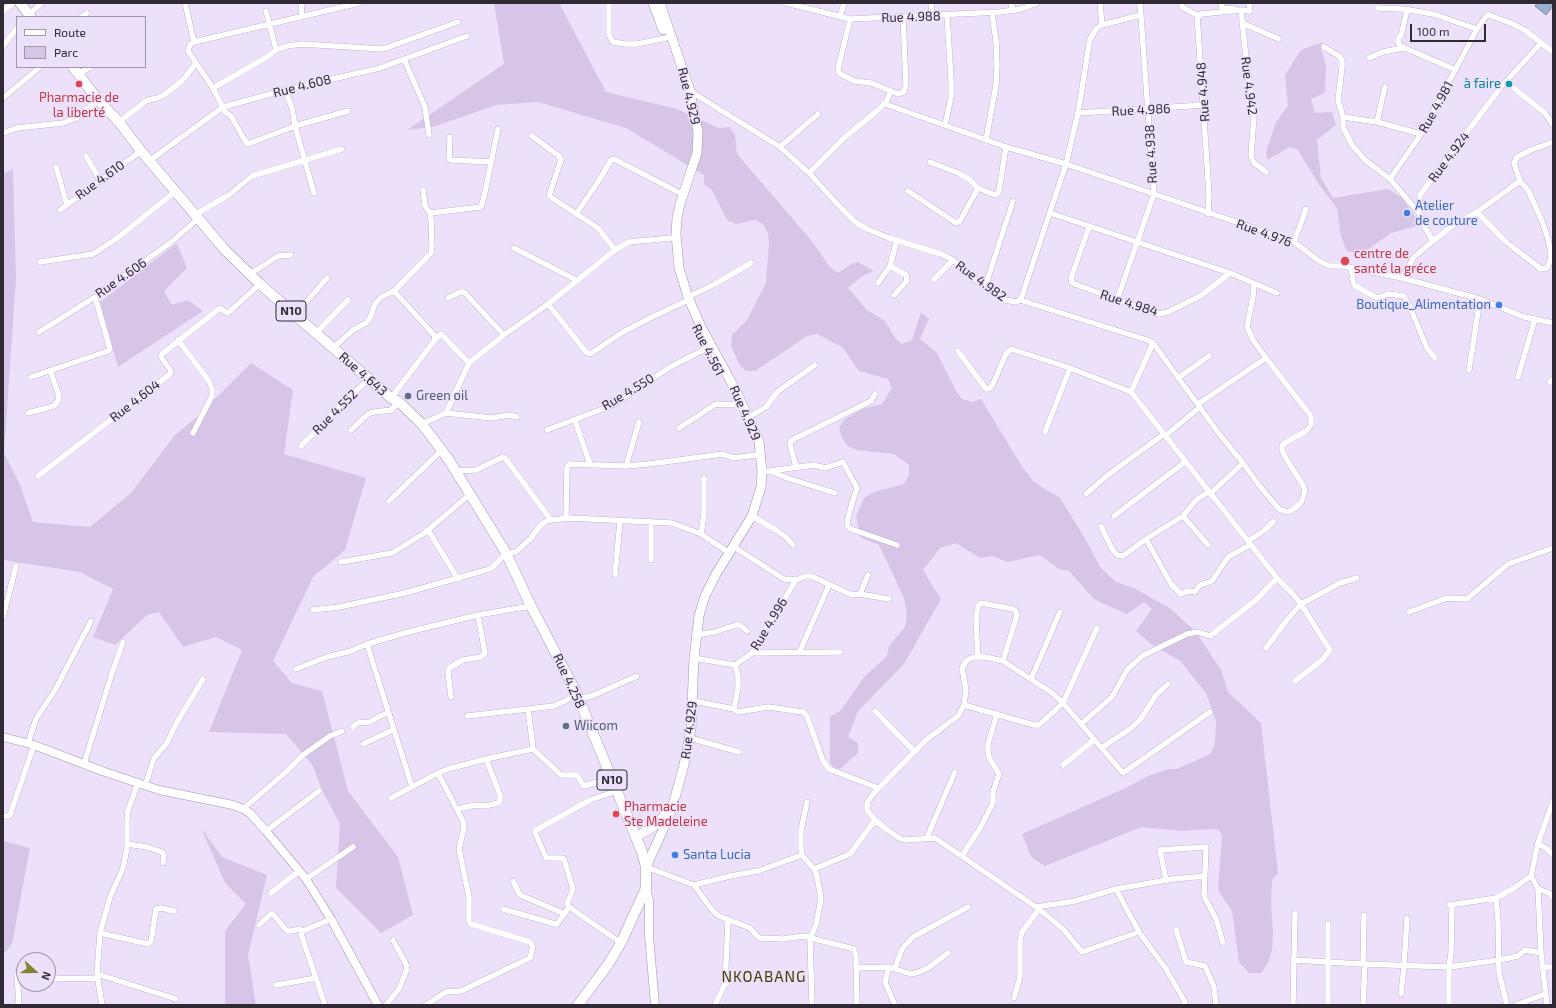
<!DOCTYPE html>
<html>
<head>
<meta charset="utf-8">
<style>
  body { margin:0 }
  #map { position:relative; width:1556px; height:1008px; overflow:hidden; background:#ede0fa; font-family:"Exo 2",sans-serif }
  canvas { display:block }
  .frame { position:absolute; inset:0; border:4px solid #2f2a34; pointer-events:none }
  .legend { position:absolute; left:16px; top:16px; width:130px; height:52px; box-sizing:border-box; background:#ede0fa; border:1px solid #a197ab; margin:0; padding:5px 7px; list-style:none; font-size:12px; color:#2f2a34 }
  .legend li { display:flex; align-items:center; gap:8px; height:20px }
  .legend b { width:20px; border:1px solid #a197ab }
  .north { position:absolute; left:16px; top:952px; width:40px; height:40px; box-sizing:border-box; background:#ede0fa; border:1px solid #a197ab; border-radius:50%; rotate:111deg; font-size:11px; font-weight:700; line-height:16px; text-align:center; color:#2f2a34 }
  .north::after { content:''; display:block; margin:auto; width:14px; height:18px; background:#83842e; clip-path:polygon(50% 0,100% 100%,50% 72%,0 100%) }
  .scale { position:absolute; left:1410px; top:24px; width:76px; height:18px; box-sizing:border-box; border:2px solid #2f2a34; border-top:0; padding-left:5px; font-size:12px; line-height:14px; white-space:nowrap; color:#2f2a34; -webkit-text-stroke:3px #ede0fa; paint-order:stroke }
</style>
</head>
<body>
<div id="map">
<canvas width="1556" height="1008"></canvas>
<div class="frame"></div>
<ul class="legend">
<li><b style="height:5px;background:#fff"></b>Route</li>
<li><b style="height:11px;background:#d6c5e7"></b>Parc</li>
</ul>
<div class="north">N</div>
<div class="scale">100 m</div>
</div>
<script>
const ctx = document.querySelector('canvas').getContext('2d');
ctx.lineJoin = 'round';
function fill(path, color) { ctx.fillStyle = color; ctx.fill(path, 'evenodd'); }
const poly = rows => new Path2D(rows.map(r => 'M' + r).join(''));
function stroke(path, color, width, dash) { ctx.strokeStyle = color; ctx.lineWidth = width; ctx.lineCap = dash ? 'butt' : 'round'; ctx.setLineDash(dash || []); ctx.stroke(path); }
function drawText(font, color, halo, rows, align = 'center') {
  ctx.font = font + ' "Exo 2",sans-serif'; ctx.lineWidth = 3; ctx.setLineDash([]); ctx.textBaseline = 'middle'; ctx.strokeStyle = halo; ctx.fillStyle = color; for (const [text, x, y, turn = 0] of rows) {
    ctx.save(); ctx.translate(x, y); ctx.rotate((+turn || 0) * Math.PI / 180); ctx.textAlign = isNaN(turn) ? turn : align; if (halo) ctx.strokeText(text, 0, 0); ctx.fillText(text, 0, 0); ctx.restore();
  }
}
fill(poly([
  [494,3,559,3,606,92,677,109,719,128,729,127,735,135,737,154,811,240,830,267,838,273,853,263,858,262,874,271,862,276,848,288,867,310,885,321,895,338,902,344,912,340,921,312,929,319,920,339,937,353,956,391,962,399,972,402,981,399,1021,465,1034,482,1060,498,1086,540,1100,567,1116,582,1136,589,1171,609,1196,632,1221,670,1228,692,1261,723,1278,873,1272,880,1271,904,1273,932,1272,950,1269,961,1261,973,1249,973,1239,962,1232,911,1218,890,1222,836,1219,830,1214,829,1181,831,1141,827,1045,866,1031,857,1022,834,1130,786,1148,776,1169,769,1177,769,1210,754,1213,749,1215,743,1216,721,1206,693,1180,661,1151,644,1136,631,1152,609,1144,602,1127,614,1106,605,1094,599,1069,571,1059,569,1040,555,1008,562,992,556,980,558,956,543,940,548,923,570,941,599,904,664,858,711,848,737,858,743,858,753,840,769,834,767,830,763,830,717,841,710,865,676,887,656,889,646,905,627,907,614,904,598,879,545,860,537,856,516,864,498,874,492,904,484,909,475,909,465,894,454,856,450,848,446,842,438,839,428,844,420,862,409,882,404,892,388,888,379,859,371,842,347,817,334,807,336,755,371,746,371,739,364,731,346,732,335,747,320,766,283,769,243,768,233,763,224,755,220,736,224,727,220,712,190,704,184,704,175,626,128,538,102,496,105,433,127,407,130,504,64],
  [1323,42,1321,50,1326,65,1325,93,1311,99,1315,113,1332,112,1336,125,1317,140,1321,178,1333,198,1388,189,1402,198,1421,225,1391,233,1362,254,1347,251,1341,237,1337,208,1320,186,1297,149,1290,147,1267,160,1266,152,1276,122,1288,106,1285,75,1301,50],
  [13,169,16,279,4,453,20,485,33,522,90,527,131,493,175,435,198,416,251,363,293,390,284,454,366,478,345,550,313,577,273,661,292,683,322,691,348,791,398,857,413,915,381,933,336,888,340,824,322,790,313,766,286,734,209,732,242,650,216,637,183,647,159,612,147,615,115,645,93,637,113,589,80,572,9,561,3,559,3,174],
  [177,243,187,268,164,291,172,305,188,300,203,311,118,367,100,302],
  [201,828,222,857,267,875,248,955,256,1005,225,1005,225,931,246,904,225,883],
  [3,841,30,848,12,944,3,955]
]), '#d6c5e7');
const water = poly([
  [1537,3,1553,3,1553,6,1546,15,1535,6,1537,3]
]);
fill(water, '#98b0ce');
stroke(water, '#7888a0', 1);
const street = poly([
  [185,3,194,42],
  [301,3,302,17],
  [609,3,609,35,613,42,625,44,637,44,666,38],
  [786,3,850,19,1000,12,1021,9,1037,3],
  [931,3,932,16],
  [1011,3,1013,11],
  [1100,3,1102,25],
  [1181,3,1182,7,1197,15],
  [1221,3,1222,8,1235,9],
  [1249,3,1250,11,1241,10,1247,67,1254,116,1251,156,1254,163,1266,172],
  [1377,8,1403,9,1433,14,1477,29],
  [1407,10,1401,36,1398,39,1398,42,1400,46,1456,70],
  [3,11,13,3],
  [266,11,276,50],
  [27,16,42,3],
  [81,17,87,13],
  [840,17,844,3],
  [850,19,838,69,839,73,854,81,871,83,898,94,904,92,906,84,903,17],
  [1242,23,1279,39],
  [3,46,17,28],
  [1324,47,1339,56,1342,60,1342,67,1338,100,1343,117,1343,127,1352,145,1365,160,1390,179,1419,213],
  [1369,58,1383,52,1403,48],
  [404,59,425,107,429,135],
  [78,74,91,67],
  [1506,82,1545,113,1553,125],
  [213,88,267,57,276,50,287,46,302,44,383,49,458,22],
  [285,90,292,108,295,126,314,193],
  [690,91,780,147,809,173,842,209,855,222,867,229,889,238,941,254,953,260,973,278,1005,300,1016,302,1020,300,1022,296,1066,164,1078,113,1090,39,1096,29,1102,25,1141,15],
  [3,98,40,67],
  [885,104,1006,147,1066,164,1286,239,1294,242,1319,261,1330,266,1343,266,1402,278,1480,299,1524,317,1553,323],
  [348,111,295,126,248,144,244,139,231,116,225,112,213,88,188,51,190,45,194,42,359,3],
  [1078,113,1204,105],
  [1343,117,1377,122,1421,134],
  [119,122,146,101,157,98,164,95,183,80,196,63],
  [1377,122,1385,87],
  [945,125,951,97,951,79,947,15],
  [3,133,17,128,63,123,76,118,98,100],
  [532,136,559,156,561,160,549,196,598,228,615,250],
  [450,137,449,159,451,160,491,162],
  [986,140,996,85,997,65,996,41,992,13],
  [780,147,818,114],
  [86,156,100,180],
  [149,161,223,107,285,90,380,68,467,36],
  [930,162,958,173,970,180,978,188,995,195,997,194,999,190,1006,147],
  [56,167,67,205],
  [809,173,845,137,877,111,887,101,890,92],
  [1390,179,1421,134,1477,29,1487,15,1489,15,1513,24,1526,31,1553,52],
  [908,191,956,223,960,221,978,188],
  [60,210,141,151],
  [1477,212,1506,242,1536,265,1541,269,1547,268,1550,261,1551,253,1548,239,1542,221,1528,190,1520,181],
  [430,213,481,207,484,197,498,129],
  [1050,213,1230,273,1202,295,1168,312,1159,314,1148,311,1072,283,1071,278,1089,227],
  [196,214,229,195,252,176,342,149],
  [576,214,598,182,611,160,614,159,678,192],
  [1208,214,1209,194,1197,15,1199,16,1201,14,1241,10],
  [1433,241,1452,226,1477,212,1520,181,1514,163,1517,157,1531,150,1553,142],
  [1294,242,1306,209],
  [514,248,578,281],
  [40,262,93,254,116,239,176,191],
  [890,266,906,275,907,278,906,282,894,295],
  [1351,268,1354,285,1377,298,1388,294,1404,296,1410,307,1427,348,1435,358],
  [1230,273,1277,293],
  [250,274,278,256,291,255],
  [1402,278,1414,257,1433,241,1423,224,1419,213,1420,195,1501,87,1541,43],
  [934,279,953,260],
  [878,283,890,266,897,240],
  [985,287,1013,201],
  [394,291,435,336,434,341],
  [688,297,715,284,751,263],
  [1020,300,1147,340,1153,343,1220,435,1243,463,1210,494],
  [1117,300,1154,194,1140,3],
  [548,304,586,352,590,354,623,332,654,316,684,302],
  [295,315,327,278],
  [39,332,95,297,170,243,199,218],
  [316,333,348,300],
  [504,335,548,304,615,250,629,242,671,238],
  [178,340,209,381,212,388,212,396,193,433],
  [333,348,353,330,366,323,370,318,375,304,381,297,394,291,431,253,432,247,431,218,430,213,425,206,423,190],
  [958,351,986,389,988,389,992,386,1006,354,1011,349,1070,368,1131,392,1277,578,1256,600,1210,636,1198,632,1187,634,1142,656,1127,670,1112,697,1081,724],
  [1469,370,1480,299],
  [31,377,108,351,110,349,95,297],
  [1518,377,1535,319],
  [1178,378,1209,356],
  [1550,382,1553,379],
  [1131,392,1153,343],
  [391,398,434,341,441,334,469,363],
  [1198,404,1266,358],
  [28,413,54,406,58,401,59,396,50,370],
  [446,413,492,418,509,415,517,417],
  [749,417,766,407,777,392,815,365],
  [575,421,590,464],
  [422,424,446,413,469,363,504,335,464,292,460,292,448,298],
  [679,428,716,404,737,405],
  [351,430,368,414,374,412,391,410,399,402],
  [547,430,613,405,670,367,707,348],
  [1045,432,1070,368],
  [1165,436,1200,407],
  [301,446,341,405,369,379],
  [1243,463,1258,484,1279,509,1287,512,1292,510,1301,503,1305,491,1303,485,1287,460,1282,450,1282,446,1283,444,1306,431,1311,425,1311,416,1266,358,1253,340,1247,327,1253,297,1254,284],
  [626,466,639,422],
  [796,467,790,444,792,440,871,401,875,394],
  [455,471,476,470,503,457,505,458,551,520],
  [771,471,787,478,835,493],
  [762,472,814,465,825,468,843,462,857,488,850,510,847,523,848,527,851,529,897,545],
  [38,476,170,374,171,371,161,357,162,354,220,308,227,313,229,312,260,284],
  [1086,494,1104,478,1164,434],
  [389,501,442,450],
  [752,516,776,530,786,537,793,545],
  [1114,516,1185,462],
  [1183,516,1208,545],
  [566,518,567,467,569,464,626,466,649,464,723,454,733,458,756,455],
  [1101,526,1112,549,1117,555,1123,556,1146,539,1183,516,1196,500,1208,492],
  [701,534,704,514,704,478],
  [1146,539,1171,584,1181,594,1188,591,1195,592,1200,585,1212,581,1228,557,1250,545],
  [1248,541,1265,530,1273,522],
  [734,547,784,579,796,580,806,576,811,576,852,595,860,594,868,575],
  [651,560,651,521],
  [341,562,392,553,423,534,428,530],
  [615,575,620,521],
  [1277,578,1292,593,1301,604,1330,650,1322,660,1295,681],
  [458,579,428,530,469,495],
  [860,594,889,599],
  [313,610,339,607,405,593,486,570,492,568,506,553,516,552,531,538,540,526,545,522,551,520,570,518,672,523,701,534,725,550],
  [1409,612,1447,598,1467,599,1508,564,1553,548],
  [3,617,16,566],
  [696,635,715,632,736,625,740,625,747,631],
  [367,644,412,787],
  [1266,648,1286,621,1301,604,1340,583,1357,578],
  [752,653,840,652],
  [799,653,829,585],
  [978,657,976,620,978,606,981,603,1013,609,1016,611,1017,615,1003,661],
  [694,658,735,665],
  [296,669,327,657,351,651,367,644,412,631,478,615,531,606],
  [1031,679,1060,612],
  [451,697,448,672,449,668,463,660,481,657,485,653,478,615],
  [579,699,594,695,637,676],
  [693,701,734,709,738,712,768,707,803,712,807,716,823,761,829,769,878,788],
  [964,705,1034,725,1039,725,1063,703,1097,628],
  [734,709,738,688,738,676,735,665,752,653,796,580],
  [875,711,915,752],
  [467,716,554,706,567,700,576,692],
  [353,727,357,723,370,722,380,716,388,713],
  [690,738,739,752],
  [28,743,36,719,55,690,91,621],
  [363,744,393,730],
  [1101,748,1130,729,1140,720,1156,695,1168,684],
  [533,749,561,775,577,775,584,786,611,778],
  [84,764,112,673,123,642],
  [1063,765,1094,740],
  [145,786,154,758,167,743,176,724,203,679],
  [391,798,438,773,448,769,486,759,533,749,528,709],
  [807,802,801,830,801,850,802,855,814,869,817,876,821,899,816,925,810,938,812,1005],
  [243,809,286,772,303,755,330,736,342,731],
  [457,809,476,805,485,806,498,803,500,801,500,795,486,759],
  [3,816,8,816,10,815,34,745],
  [266,831,319,791],
  [927,837,955,772],
  [1538,843,1547,849,1553,855],
  [127,844,147,847,162,852,164,855,163,863],
  [962,856,980,828,993,803,993,792,999,774,989,757,988,751,988,744,997,714],
  [646,867,694,885,712,910,719,916,750,928,759,938,783,939,803,936,854,949,856,956,857,1005],
  [814,869,850,854,875,820],
  [1531,876,1538,889,1549,893,1553,897],
  [306,879,353,847],
  [1166,880,1160,850,1206,847,1204,896,1216,919,1223,943],
  [513,881,520,895,565,914],
  [694,885,730,876,758,871,802,855],
  [1116,889,1139,932,1166,969,1185,1002,1185,1005],
  [1538,889,1541,953,1547,1005],
  [271,893,299,871],
  [1496,898,1498,920,1499,973,1507,1005],
  [1449,905,1496,898,1514,888,1531,876,1538,843,1553,801],
  [569,907,567,904,573,889,564,859,562,858,546,858,535,832,536,830,590,800,617,791],
  [1036,907,1075,901,1116,889,1173,879,1205,876],
  [503,909,555,924,557,924,569,907,621,943],
  [259,925,272,913,287,931,291,931,299,929,303,931],
  [1176,929,1186,962,1205,966,1214,987,1216,1005],
  [1139,932,1082,952,1063,929,1039,909,935,838,905,840,899,838,886,829,875,820,867,810,867,803,873,794,926,740,958,716,964,705,966,690,962,668,967,660,974,657,985,657,1003,661,1052,693,1063,703,1123,773,1210,712],
  [100,933,148,944,151,941,156,909,161,908,174,911],
  [1293,960,1362,964,1449,967,1499,960,1518,956,1525,950,1541,953],
  [1363,963,1364,915],
  [889,967,885,982,895,1005],
  [1542,967,1553,967],
  [856,968,889,967,911,974,919,972,928,968,948,953],
  [895,968,902,949,913,937,968,907],
  [97,974,176,999],
  [48,979,97,978],
  [725,984,728,921],
  [276,985,316,978],
  [1401,994,1404,966,1407,918],
  [1014,998,1020,977,1020,940,1022,932,1039,909],
  [19,1005,17,974,19,971,24,971],
  [102,1005,97,974,100,933,110,897,123,868,127,848,127,820,128,810,138,783],
  [325,1005,301,934,303,931,331,919],
  [386,1005,399,989,407,969,406,964,393,940],
  [426,1005,446,992,461,991,530,958,533,947,530,942,471,924,469,922,469,897,459,849,464,828,463,821,438,773],
  [715,1005,725,984,738,977],
  [1293,1005,1295,913],
  [1328,1005,1328,924],
  [1363,1005,1365,964],
  [1449,1005,1449,967,1451,953,1452,905],
  [1516,1005,1545,994]
]);
const secondary = poly([
  [3,737,34,745,102,771,159,790,233,805,243,809,250,813,266,831,306,879,331,919,378,1005],
  [646,888,649,901,649,935,655,1005]
]);
const primary = poly([
  [653,3,663,30],
  [636,837,653,827,659,822,667,811],
  [646,867,671,812,684,765,691,729,694,658,699,616,705,596,716,574,752,516,761,487,762,472,759,441,735,389,701,327,688,297,679,268,676,234,677,218,680,204,697,153,698,132,690,91,660,3]
]);
const highway = poly([
  [20,3,31,17],
  [73,67,98,100,119,122,141,151,225,250,260,284,295,315,391,398,399,402,422,424,449,460,506,553,531,606,576,692,642,852,646,867,646,888,621,943,607,966,578,1005]
]);
stroke(street, '#a195ad', 6);
stroke(secondary, '#a195ad', 9);
stroke(primary, '#a195ad', 10);
stroke(highway, '#a195ad', 11);
stroke(street, '#fff', 5.5);
stroke(secondary, '#fff', 8);
stroke(primary, '#fff', 9);
stroke(highway, '#fff', 10);
for (const [x, y, r, color] of [
  [79,84,4,"#e0444e"],
  [1509,84,4,"#0f9aa8"],
  [1407,213,4,"#3f7fe0"],
  [1345,261,5,"#e0444e"],
  [1499,305,4,"#3f7fe0"],
  [408,396,4,"#5c6f8a"],
  [566,726,4,"#5c6f8a"],
  [616,814,4,"#e0444e"],
  [675,855,4,"#3f7fe0"]
]) { const dot = new Path2D(); dot.arc(x, y, r, 0, 2 * Math.PI); ctx.fillStyle = color; ctx.fill(dot); stroke(dot, '#ede0fa', 1.5); }
for (const [x, y, w] of [
  [291,311,30],
  [612,780,30]
]) { const box = new Path2D(); box.roundRect(x - w / 2, y - 10, w, 20, 3); ctx.fillStyle = '#ede0fa'; ctx.fill(box); stroke(box, '#2f2a34', 1); }
drawText('bold 12px', '#2f2a34', null, [
  ["N10",291,311],
  ["N10",612,780]
]);
drawText('13px', '#2f2a34', '#ede0fa', [
  ["Rue 4.988",911,17,-2],
  ["Rue 4.608",302,86,-14],
  ["Rue 4.942",1249,86,83],
  ["Rue 4.948",1203,92,-94],
  ["Rue 4.929",689,96,76],
  ["Rue 4.981",1436,107,-61],
  ["Rue 4.986",1141,110,-3],
  ["Rue 4.938",1151,154,-93],
  ["Rue 4.924",1449,157,-53],
  ["Rue 4.610",100,180,-36],
  ["Rue 4.976",1264,233,20],
  ["Rue 4.606",121,278,-35],
  ["Rue 4.982",981,281,36],
  ["Rue 4.984",1129,303,18],
  ["Rue 4.561",708,350,63],
  ["Rue 4.643",363,374,41],
  ["Rue 4.550",628,392,-31],
  ["Rue 4.604",135,401,-38],
  ["Rue 4.552",335,412,-45],
  ["Rue 4.929",745,413,66],
  ["Rue 4.996",769,624,-59],
  ["Rue 4.258",569,681,65],
  ["Rue 4.929",689,730,-83]
]);
drawText('13px', '#0d838f', '#ede0fa', [
  ["à faire",1501,84]
], 'right');
drawText('13px', '#be3a42', '#ede0fa', [
  ["Pharmacie de",79,98,"center"],
  ["la liberté",79,113,"center"],
  ["centre de",1354,254],
  ["santé la gréce",1354,269],
  ["Pharmacie",624,807],
  ["Ste Madeleine",624,822]
], 'left');
drawText('13px', '#366cbe', '#ede0fa', [
  ["Atelier",1415,206],
  ["de couture",1415,221],
  ["Boutique_Alimentation",1491,305,"right"],
  ["Santa Lucia",683,855]
], 'left');
drawText('13px', '#4e5e75', '#ede0fa', [
  ["Green oil",416,396],
  ["Wiicom",574,726]
], 'left');
ctx.letterSpacing = '1px';
drawText('15px', '#414200', '#ede0fa', [
  ["NKOABANG",764,977]
]);
ctx.letterSpacing = '0px';
</script>
</body>
</html>
